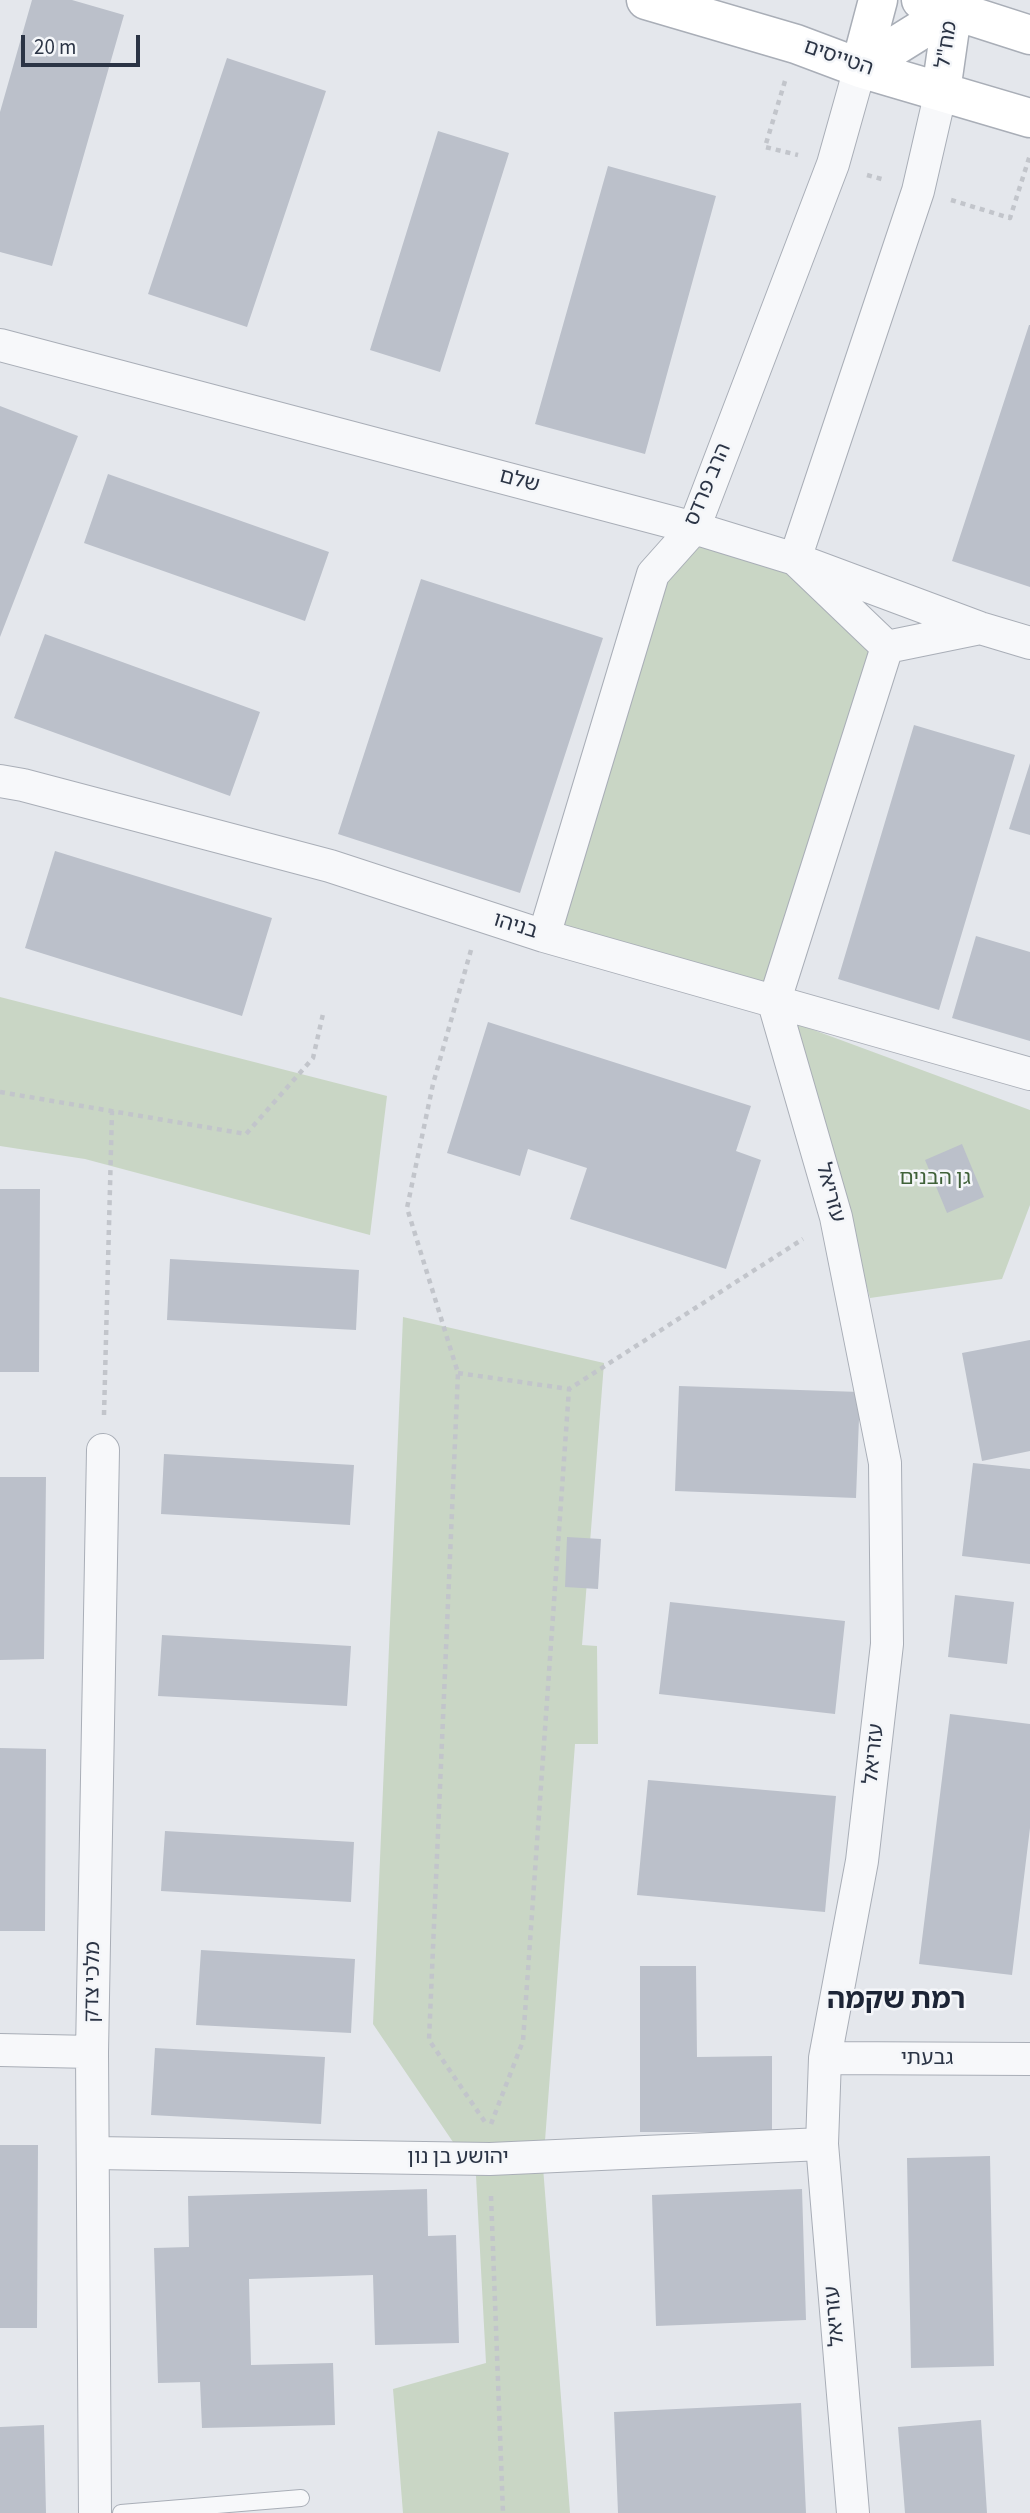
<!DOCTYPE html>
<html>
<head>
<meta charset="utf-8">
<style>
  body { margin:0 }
  #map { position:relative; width:1030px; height:2513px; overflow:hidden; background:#e4e7ec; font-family:"Source Sans 3",sans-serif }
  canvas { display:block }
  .scale { position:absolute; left:21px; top:35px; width:119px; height:32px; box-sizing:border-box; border:4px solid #2b3445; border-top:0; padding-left:9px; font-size:21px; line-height:24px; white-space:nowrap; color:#2b3445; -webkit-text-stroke:5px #f4f6f9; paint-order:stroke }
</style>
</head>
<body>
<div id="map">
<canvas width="1030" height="2513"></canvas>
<div class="scale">20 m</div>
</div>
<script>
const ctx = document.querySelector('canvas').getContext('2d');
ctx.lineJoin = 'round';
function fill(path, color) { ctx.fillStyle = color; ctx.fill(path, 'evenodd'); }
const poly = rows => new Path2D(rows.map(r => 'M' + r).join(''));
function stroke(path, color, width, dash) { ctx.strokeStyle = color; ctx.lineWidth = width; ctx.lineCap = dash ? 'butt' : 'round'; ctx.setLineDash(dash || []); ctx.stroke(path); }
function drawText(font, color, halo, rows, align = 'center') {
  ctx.font = font + ' "Source Sans 3","Noto Sans Hebrew",sans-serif'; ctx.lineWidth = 5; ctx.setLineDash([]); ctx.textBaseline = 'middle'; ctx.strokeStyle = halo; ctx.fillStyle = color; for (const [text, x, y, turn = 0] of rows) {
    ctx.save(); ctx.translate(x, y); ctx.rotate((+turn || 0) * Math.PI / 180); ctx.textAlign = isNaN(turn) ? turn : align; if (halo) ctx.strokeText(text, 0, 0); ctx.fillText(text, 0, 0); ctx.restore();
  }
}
fill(poly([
  [694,528,795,559,887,647,774,1003,544,936,653,574],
  [0,997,387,1096,370,1235,85,1159,0,1146],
  [792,1022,1030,1110,1030,1205,1002,1279,870,1298],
  [403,1317,604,1363,582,1645,597,1646,598,1744,575,1744,543,2167,570,2513,403,2513,393,2389,486,2363,476,2176,373,2024]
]), '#c9d6c5');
fill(poly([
  [32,0,72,0,124,15,52,266,0,252,0,112],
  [227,58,326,91,247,327,148,294],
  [438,131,509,153,440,372,370,350],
  [608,166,716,196,645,454,535,424],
  [1029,325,1030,325,1030,587,952,561],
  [0,406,78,436,0,637],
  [108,474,329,552,305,621,84,543],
  [421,579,603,638,520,893,338,834],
  [45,634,260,712,230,796,14,718],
  [914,725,1015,755,939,1010,838,979],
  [1030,763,1030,835,1009,829],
  [55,851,272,918,242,1016,25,948],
  [976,936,1030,952,1030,1041,952,1018],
  [488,1022,751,1106,736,1151,761,1160,726,1269,570,1219,587,1168,528,1149,520,1176,447,1153],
  [962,1144,984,1197,947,1213,925,1160],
  [0,1189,40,1189,39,1372,0,1372],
  [170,1259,359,1270,356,1330,167,1320],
  [1030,1340,1030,1451,982,1461,962,1353],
  [679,1386,860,1392,856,1498,675,1491],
  [164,1454,354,1465,350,1525,161,1514],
  [973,1463,1030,1469,1030,1564,962,1556],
  [0,1477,46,1477,44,1659,0,1660],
  [567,1537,601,1539,598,1589,565,1587],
  [955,1595,1014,1602,1007,1664,948,1657],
  [670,1602,845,1621,835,1714,659,1694],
  [162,1635,351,1646,347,1706,158,1696],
  [950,1714,1030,1724,1030,1828,1012,1975,919,1964],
  [0,1748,46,1749,45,1931,0,1931],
  [648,1780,836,1796,825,1912,637,1895],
  [165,1831,354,1842,351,1902,161,1891],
  [201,1950,355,1959,351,2033,196,2025],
  [640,1966,696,1966,697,2057,772,2056,772,2132,640,2132],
  [155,2048,325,2057,321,2124,151,2115],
  [0,2145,38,2145,37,2328,0,2328],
  [990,2156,994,2366,911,2368,907,2158],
  [427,2189,428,2236,456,2235,459,2343,375,2345,373,2275,249,2279,251,2365,333,2363,335,2425,202,2428,200,2382,158,2383,154,2248,189,2247,188,2196],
  [802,2189,806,2320,656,2326,652,2195],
  [801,2403,806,2513,618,2513,614,2412],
  [981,2420,987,2513,905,2513,898,2427],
  [44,2425,46,2513,0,2513,0,2427]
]), '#bbc0ca');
const lane = poly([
  [121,2513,301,2498]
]);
const street = poly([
  [0,345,694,528,795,559,980,628,1030,643],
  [887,647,980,628],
  [0,781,23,785,330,866,544,936,1030,1074],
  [544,936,653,574,694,528,833,164,860,68],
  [0,2050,92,2052],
  [825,2058,1030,2059],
  [94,2153,490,2159,822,2144],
  [95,2513,92,2052,103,1450],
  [853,2513,822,2144,825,2058,862,1861,887,1644,885,1463,836,1217,774,1003,887,647,795,559,918,191,941,91]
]);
const secondary = poly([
  [646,0,796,44,860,68,1030,118],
  [921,0,1030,35],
  [860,68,953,10],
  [860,68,878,0],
  [941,91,954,0]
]);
stroke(lane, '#a9aeb7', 18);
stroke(street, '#a9aeb7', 34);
stroke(secondary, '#a9aeb7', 41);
stroke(poly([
  [785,81,765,147,798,155],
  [867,175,885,180],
  [951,200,1010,218,1030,155],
  [471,950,433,1084,407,1208,458,1373,429,2040,487,2125],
  [0,1092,246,1134,313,1058,323,1014],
  [458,1373,569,1389],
  [104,1415,112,1111],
  [491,2124,523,2041,569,1389,803,1239],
  [491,2196,503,2513]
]), '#c2c5cb', 4.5, [5, 5]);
stroke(lane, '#f7f8fa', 16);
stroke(street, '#f7f8fa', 32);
stroke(secondary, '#fff', 38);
drawText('21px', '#2b3445', '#f4f6f9', [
  ["מח\"ל",948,45,-81],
  ["הטייסים",838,59,19],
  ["שלם",519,482,15],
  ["הרב פרדס",709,485,-67],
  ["בניהו",515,927,17],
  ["עזריאל",829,1193,75],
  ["עזריאל",875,1754,-84],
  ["מלכי צדק",94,1982,-89],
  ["גבעתי",927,2059],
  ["יהושע בן נון",458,2158],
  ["עזריאל",836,2316,-95]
]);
drawText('21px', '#3f6138', '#f4f6f9', [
  ["גן הבנים",935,1179]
]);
drawText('bold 28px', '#1d2536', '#f4f6f9', [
  ["רמת שקמה",896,2002]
]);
</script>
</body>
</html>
